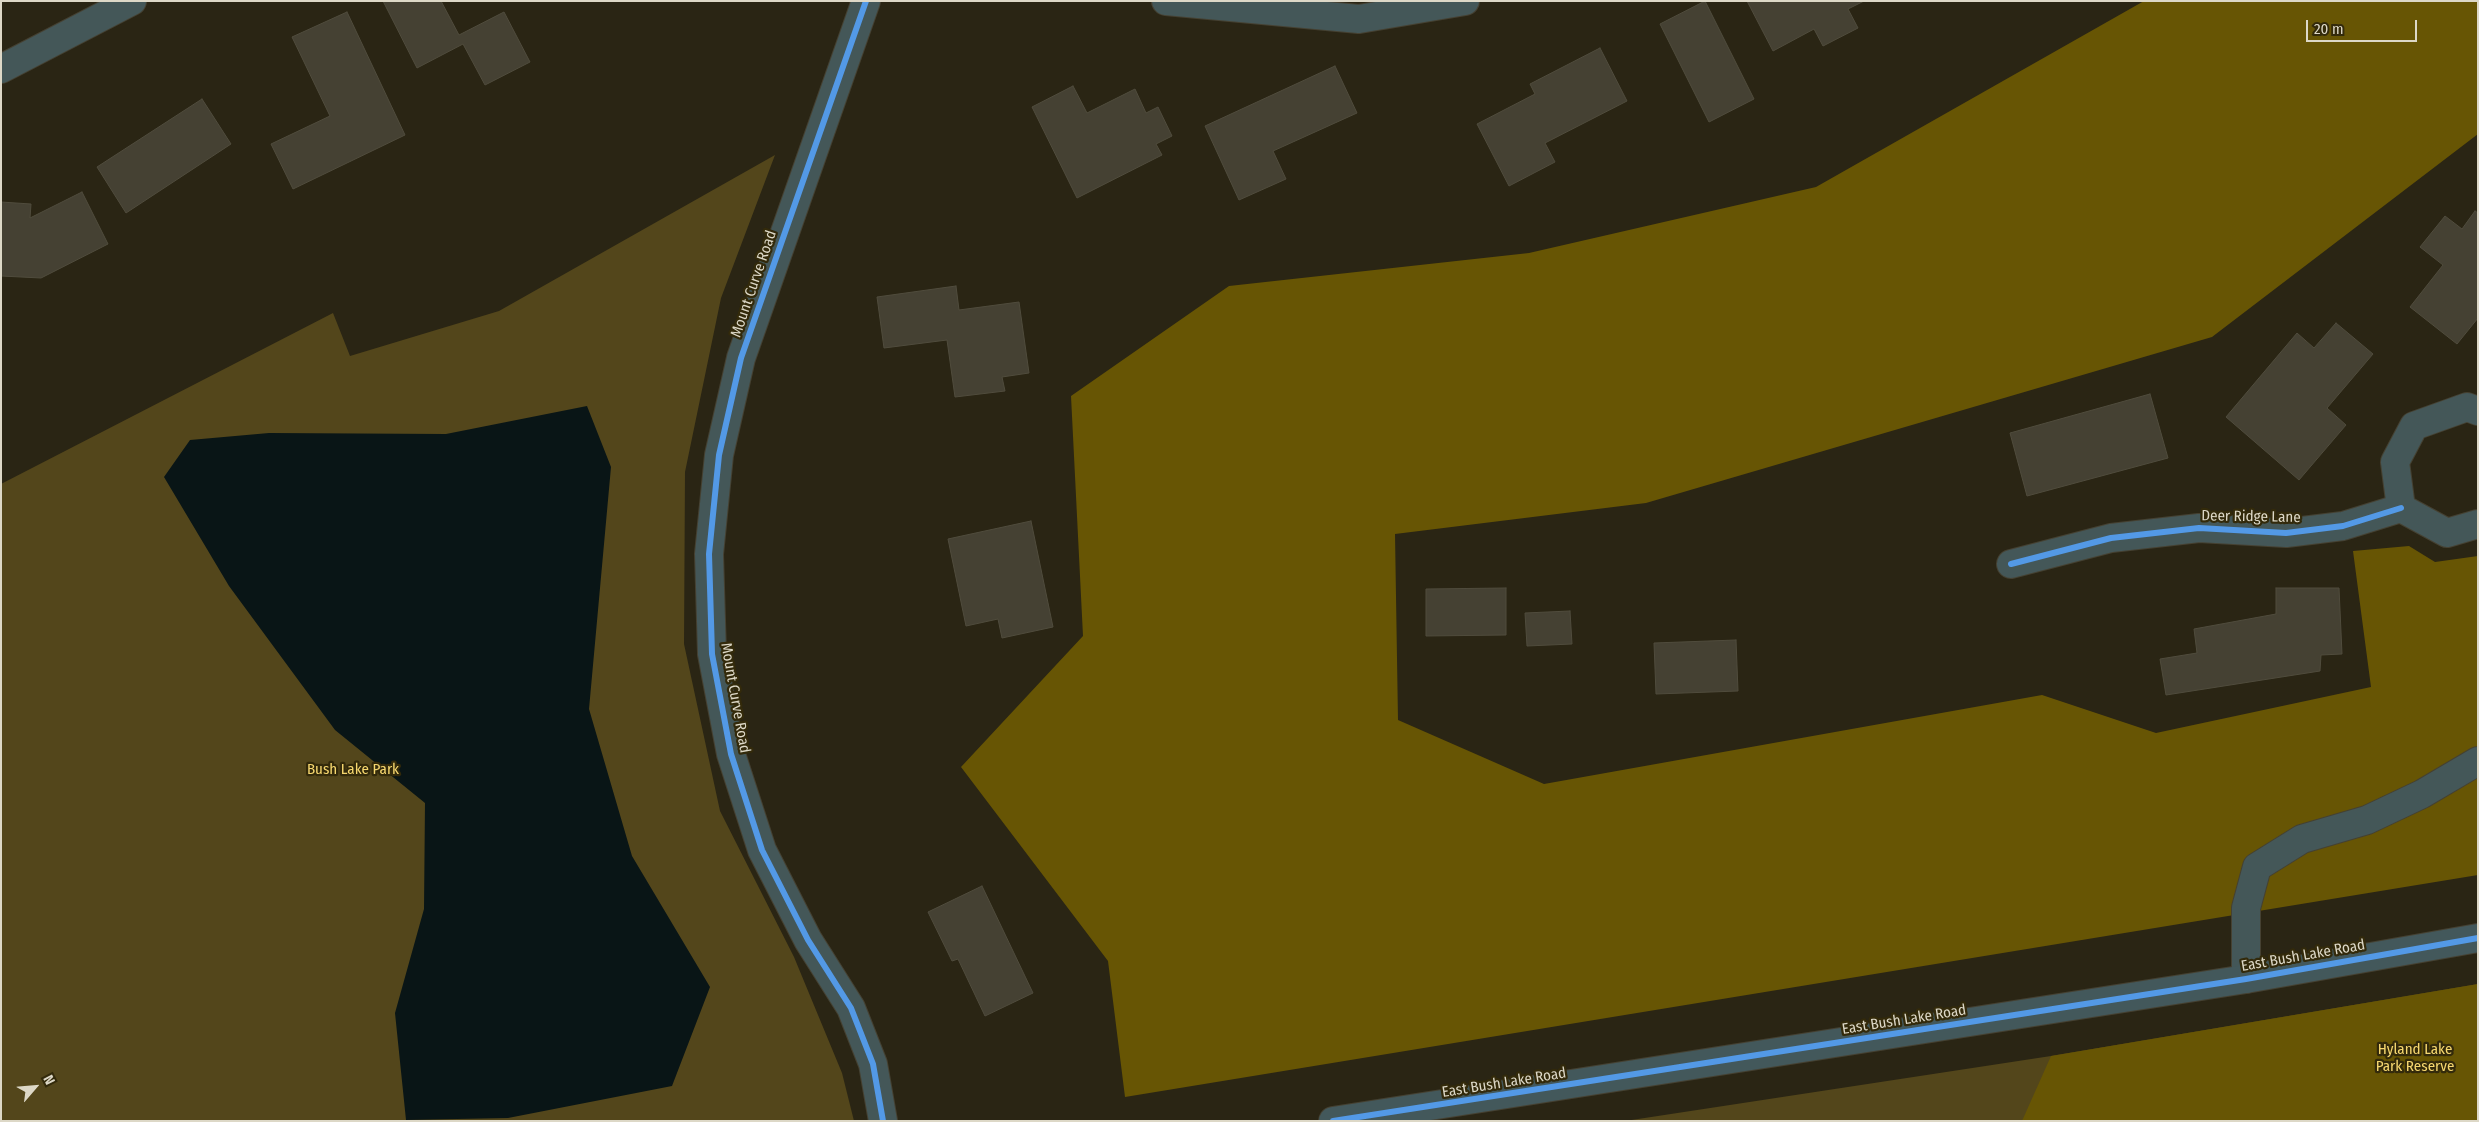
<!DOCTYPE html>
<html>
<head>
<meta charset="utf-8">
<style>
  body { margin:0 }
  #map { position:relative; width:2479px; height:1122px; overflow:hidden; background:#2a2514; font-family:"Fira Sans Condensed",sans-serif }
  canvas { display:block }
  .frame { position:absolute; inset:0; border:2px solid #ddd8c7; pointer-events:none }
  .north { position:absolute; left:10px; top:1062px; width:50px; height:50px; -webkit-text-stroke:4px #332a0b; paint-order:stroke; rotate:63deg; font-size:14px; font-weight:700; line-height:20px; text-align:center; color:#ddd8c7 }
  .north::after { content:''; display:block; margin:auto; width:18px; height:22px; background:#ddd8c7; clip-path:polygon(50% 0,100% 100%,50% 72%,0 100%) }
  .scale { position:absolute; left:2306px; top:20px; width:111px; height:22px; box-sizing:border-box; border:2px solid #ddd8c7; border-top:0; padding-left:6px; font-size:15px; line-height:18px; white-space:nowrap; color:#ddd8c7; -webkit-text-stroke:4px #332a0b; paint-order:stroke }
</style>
</head>
<body>
<div id="map">
<canvas width="2479" height="1122"></canvas>
<div class="frame"></div>
<div class="north">N</div>
<div class="scale">20 m</div>
</div>
<script>
const ctx = document.querySelector('canvas').getContext('2d');
ctx.lineJoin = 'round';
function fill(path, color) { ctx.fillStyle = color; ctx.fill(path, 'evenodd'); }
const poly = rows => new Path2D(rows.map(r => 'M' + r).join(''));
function stroke(path, color, width, dash) { ctx.strokeStyle = color; ctx.lineWidth = width; ctx.lineCap = dash ? 'butt' : 'round'; ctx.setLineDash(dash || []); ctx.stroke(path); }
function drawText(font, color, halo, rows, align = 'center') {
  ctx.font = font + ' "Fira Sans Condensed",sans-serif'; ctx.lineWidth = 4.5; ctx.setLineDash([]); ctx.textBaseline = 'middle'; ctx.strokeStyle = halo; ctx.fillStyle = color; for (const [text, x, y, turn = 0] of rows) {
    ctx.save(); ctx.translate(x, y); ctx.rotate((+turn || 0) * Math.PI / 180); ctx.textAlign = isNaN(turn) ? turn : align; if (halo) ctx.strokeText(text, 0, 0); ctx.fillText(text, 0, 0); ctx.restore();
  }
}
fill(poly([
  [775,155,721,298,685,472,684,644,720,811,794,957,842,1073,854,1121,1,1121,1,484,333,313,350,356,499,311],
  [2478,984,2478,1121,1625,1121,2051,1056]
]), '#53461b');
fill(poly([
  [2144,1,2478,1,2478,134,2212,337,1646,503,1395,534,1398,720,1544,784,2042,695,2156,733,2371,687,2353,551,2409,546,2435,562,2478,556,2478,875,1125,1097,1108,961,961,767,1083,636,1071,396,1229,286,1529,253,1816,187],
  [2478,984,2478,1121,2022,1121,2051,1056]
]), '#675504');
fill(poly([
  [587,406,611,467,589,709,632,856,710,987,672,1086,508,1118,406,1120,395,1013,424,909,425,803,335,730,229,586,164,477,190,440,269,433,446,434]
]), '#091516');
const building = poly([
  [383,1,441,1,459,35,504,12,530,62,485,85,463,44,417,68,383,1],
  [1705,1,1754,99,1709,122,1660,24,1705,1],
  [1747,1,1864,1,1848,9,1858,28,1823,46,1814,29,1773,51,1747,1],
  [347,12,405,135,293,189,271,144,330,116,292,37,347,12],
  [1600,48,1627,101,1545,143,1555,162,1509,186,1477,124,1535,94,1530,84,1600,48],
  [1335,66,1357,113,1273,151,1286,179,1239,200,1205,126,1335,66],
  [1073,86,1087,113,1135,89,1146,113,1158,107,1172,136,1156,144,1162,155,1077,198,1032,107,1073,86],
  [202,99,231,144,126,213,97,167,202,99],
  [82,192,108,244,41,278,1,276,1,202,31,204,30,218,82,192],
  [2475,211,2478,213,2478,318,2457,344,2410,307,2443,265,2420,247,2445,216,2462,229,2475,211],
  [956,286,959,310,1019,302,1029,373,1002,377,1005,391,955,397,947,340,884,348,877,297,956,286],
  [2336,323,2373,354,2327,408,2346,425,2299,480,2226,417,2297,333,2314,348,2336,323],
  [2150,394,2168,458,2027,496,2010,433,2150,394],
  [1031,521,1053,627,1002,638,998,619,966,626,948,539,1031,521],
  [1506,588,1506,635,1426,636,1426,589,1506,588],
  [2276,588,2339,588,2342,654,2321,655,2320,671,2166,695,2160,659,2197,653,2194,629,2276,614,2276,588],
  [1570,611,1572,644,1527,646,1525,613,1570,611],
  [1736,640,1738,691,1656,694,1654,643,1736,640],
  [982,886,1033,993,985,1016,958,959,952,961,928,912,982,886]
]);
fill(building, '#454133');
stroke(building, '#504c3d', 1);
const street = poly([
  [866,1,741,358,719,455,709,554,712,654,731,754,762,850,808,940,851,1008,873,1064,883,1121],
  [1166,1,1359,19,1465,1],
  [1,69,132,1],
  [2478,411,2467,407,2414,426,2395,462,2401,508,2447,533,2478,524],
  [2011,564,2111,538,2199,528,2286,533,2343,526,2401,508],
  [2246,979,2246,908,2257,867,2302,839,2367,820,2422,794,2478,761]
]);
const secondary = poly([
  [1333,1121,2246,979,2478,938]
]);
stroke(street, '#454132', 30);
stroke(secondary, '#454132', 30);
stroke(street, '#445758', 28);
stroke(secondary, '#43585b', 28);
stroke(poly([
  [866,1,741,358,719,455,709,554,712,654,731,754,762,850,808,940,851,1008,873,1064,883,1121],
  [2011,564,2111,538,2199,528,2286,533,2343,526,2401,508],
  [1333,1121,2246,979,2478,938]
]), '#5399e6', 6);
drawText('15px', '#ddd8c7', '#332a0b', [
  ["Mount Curve Road",754,284,-71],
  ["Deer Ridge Lane",2251,517,1],
  ["Mount Curve Road",735,698,80],
  ["East Bush Lake Road",2303,956,-10],
  ["East Bush Lake Road",1904,1020,-9],
  ["East Bush Lake Road",1504,1083,-9]
]);
drawText('15px', '#f6d76f', '#332a0b', [
  ["Bush Lake Park",353,770],
  ["Hyland Lake",2415,1050],
  ["Park Reserve",2415,1067]
]);
</script>
</body>
</html>
